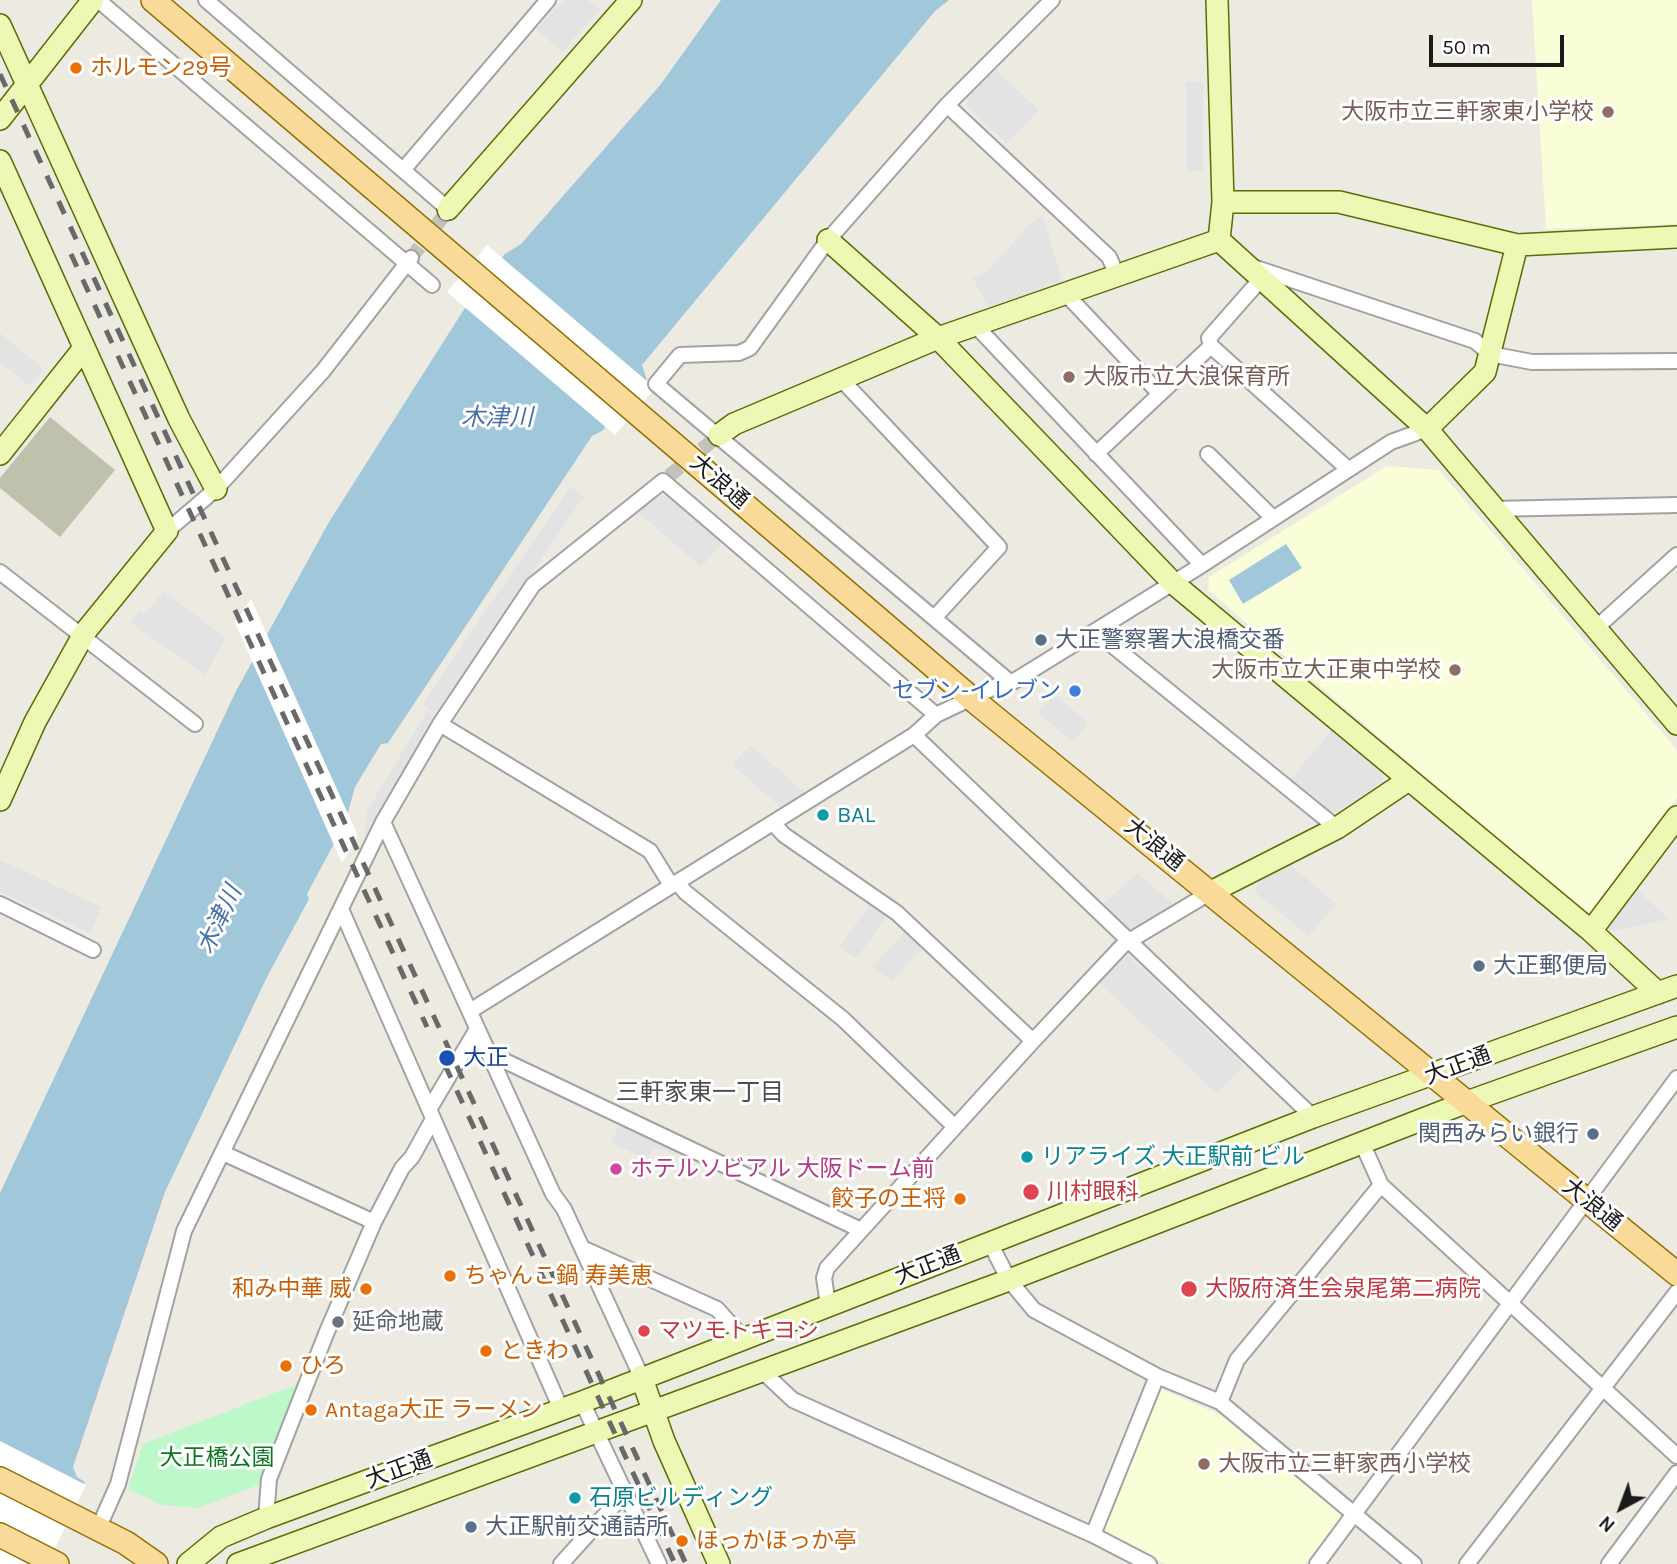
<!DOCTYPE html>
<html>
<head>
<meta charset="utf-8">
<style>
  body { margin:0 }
  #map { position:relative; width:1677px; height:1564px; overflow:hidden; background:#edeae1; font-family:Karla,sans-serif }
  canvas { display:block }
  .north { position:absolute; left:1586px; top:1473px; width:70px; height:70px; -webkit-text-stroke:5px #fff; paint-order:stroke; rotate:221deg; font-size:19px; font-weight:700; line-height:28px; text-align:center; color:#1b1b1b }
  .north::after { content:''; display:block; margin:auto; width:24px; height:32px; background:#1b1b1b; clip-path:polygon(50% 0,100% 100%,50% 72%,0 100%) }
  .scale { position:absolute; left:1429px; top:35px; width:135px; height:32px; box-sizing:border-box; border:4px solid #1b1b1b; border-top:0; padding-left:9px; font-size:21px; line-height:24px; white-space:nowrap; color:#1b1b1b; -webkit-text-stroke:5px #fff; paint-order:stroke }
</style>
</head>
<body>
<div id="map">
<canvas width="1677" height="1564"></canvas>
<div class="north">N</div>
<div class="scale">50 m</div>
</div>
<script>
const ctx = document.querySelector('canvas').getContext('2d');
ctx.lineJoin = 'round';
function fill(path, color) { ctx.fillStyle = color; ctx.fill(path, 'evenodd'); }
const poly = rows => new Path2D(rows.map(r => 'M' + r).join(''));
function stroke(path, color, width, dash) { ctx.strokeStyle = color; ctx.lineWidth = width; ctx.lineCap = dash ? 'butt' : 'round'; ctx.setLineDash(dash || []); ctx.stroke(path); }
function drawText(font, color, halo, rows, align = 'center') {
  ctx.font = font + ' Karla,"Noto Sans JP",sans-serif'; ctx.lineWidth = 6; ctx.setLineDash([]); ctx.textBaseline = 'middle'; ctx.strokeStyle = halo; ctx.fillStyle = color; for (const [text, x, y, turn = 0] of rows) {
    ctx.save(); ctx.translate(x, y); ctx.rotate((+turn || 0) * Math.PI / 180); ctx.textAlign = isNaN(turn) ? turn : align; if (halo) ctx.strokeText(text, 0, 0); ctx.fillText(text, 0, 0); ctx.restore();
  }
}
fill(poly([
  [1532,0,1677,0,1677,224,1546,229],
  [1387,466,1439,470,1677,750,1677,798,1591,914,1586,915,1208,590,1209,577],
  [1161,1389,1223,1416,1339,1512,1340,1518,1305,1564,1165,1564,1104,1531,1103,1526,1157,1391]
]), '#fafed8');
fill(poly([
  [50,417,115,470,60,537,0,488,0,478]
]), '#bfc1ad');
fill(poly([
  [298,1384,263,1483,198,1508,162,1505,128,1489,143,1444]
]), '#bdf8c8');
fill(poly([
  [565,0,588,0,600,9,562,52,536,29],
  [992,66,1039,110,1007,144,967,106,966,98],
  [1186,82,1203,82,1203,171,1186,171],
  [1043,217,1062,281,988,307,973,278,986,272,1036,218],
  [0,333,44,369,30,386,0,362],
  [570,487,584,496,436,714,422,705],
  [671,494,723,542,701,567,638,512,655,496],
  [164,591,226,638,205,675,131,623,140,610,145,614],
  [1054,694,1089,723,1073,742,1038,713],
  [427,711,435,716,364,839,367,811],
  [1331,731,1384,775,1382,782,1337,812,1327,811,1291,779],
  [750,745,808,795,783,809,732,765],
  [0,860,102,907,90,933,0,892],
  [1291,865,1336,904,1309,936,1255,892,1259,881],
  [1137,873,1176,906,1132,933,1103,904],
  [1636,889,1669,919,1609,932,1609,925],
  [873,901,889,913,856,959,839,947],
  [908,929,925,946,892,981,872,967],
  [1127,955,1244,1065,1217,1094,1099,983],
  [621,1122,679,1148,675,1156,654,1146,647,1159,611,1143]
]), '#e3e3e3');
fill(poly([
  [721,0,949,0,935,11,642,365,647,380,602,431,592,436,388,743,381,744,355,787,345,823,307,894,309,899,267,977,165,1192,73,1467,77,1477,85,1482,45,1564,0,1564,0,1193,236,691,329,522,482,281,505,254,521,244,661,84],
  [1286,544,1302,568,1243,604,1229,580]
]), '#a1c8da');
fill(poly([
  [487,245,655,388,615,435,447,292],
  [251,599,358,836,342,863,235,623],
  [0,1441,86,1485,47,1564,0,1564]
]), '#fff');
stroke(poly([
  [411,258,446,213],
  [669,476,712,441]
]), '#c3c1b9', 14, [14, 7]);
const street = poly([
  [98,0,432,285],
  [206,0,448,209,446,213],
  [947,105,1109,257,1117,275],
  [403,170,548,0],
  [1253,267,1475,341,1490,354,1532,362,1677,361],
  [1065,293,1160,394],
  [976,326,1202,565],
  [1211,346,1209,338,1261,279],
  [841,379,999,547,935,617],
  [1096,454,1211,346,1348,469],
  [1208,454,1272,517],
  [1492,509,1677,505],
  [167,531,216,489,323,371,411,258],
  [0,572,195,724],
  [1595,629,1677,555],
  [1096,632,1337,828],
  [1011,683,656,384,680,355,739,353,750,348,828,240,947,105,1052,0],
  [440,724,650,851,671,885],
  [914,735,1313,1117],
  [383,822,553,1194,564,1209,641,1376],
  [774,824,784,835,897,913,1033,1041],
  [677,882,685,892,843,1019,955,1127],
  [0,904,93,950],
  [341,909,561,1409],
  [470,1011,914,735,936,715,999,685,1011,683,1202,565,1391,442,1427,429],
  [488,1053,861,1230],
  [430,1108,477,1029],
  [1362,1143,1381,1185,1677,1456],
  [223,1153,374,1222],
  [990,1243,1009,1280,1034,1310,1157,1376,1220,1402,1414,1564],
  [582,1248,717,1309,743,1338],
  [828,1305,824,1278,827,1268,1033,1041,1124,944,1211,892],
  [761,1370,793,1400,1093,1535,1149,1564],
  [582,1402,659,1564],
  [1220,1402,1237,1360,1381,1185],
  [266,1518,269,1479,326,1334,374,1222,402,1168,412,1157,433,1119],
  [98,1529,118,1484,184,1231,383,822,440,724,533,585,663,481,936,715],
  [1093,1535,1157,1376],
  [561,1564,624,1494],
  [1317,1564,1677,1078],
  [1467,1564,1677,1292],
  [1609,1564,1677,1473]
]);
const secondary = poly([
  [1217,0,1223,202,1219,240],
  [0,25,179,419,216,489],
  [0,119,93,0],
  [0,161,167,531,85,632,35,722,0,800],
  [1223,202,1339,202,1517,245,1677,237],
  [448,209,631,0],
  [828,240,938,338,1173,583,1591,931,1658,993],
  [1219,240,1427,429,1677,724],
  [1427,429,1485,372,1517,245],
  [719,435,734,424,938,338,1219,240],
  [0,454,84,348],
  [1211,892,1337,828,1407,781],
  [1591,931,1677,817],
  [641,1376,664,1441,719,1564],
  [188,1564,221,1537,266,1518,582,1402,1313,1117,1677,986],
  [238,1564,1009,1280,1467,1102,1677,1027]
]);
const primary = poly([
  [153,0,972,699,1677,1274],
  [0,1479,126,1543,156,1564],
  [0,1535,57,1564]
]);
stroke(street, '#a2a2a2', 18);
stroke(secondary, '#586e06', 24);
stroke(primary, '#907002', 26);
stroke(street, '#fff', 14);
stroke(secondary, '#edf8b4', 21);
stroke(primary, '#fada99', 23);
stroke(poly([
  [0,74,686,1564],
  [71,254,427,1027],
  [445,1065,675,1564]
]), '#696969', 5, [14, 14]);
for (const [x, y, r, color] of [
  [76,68,7,"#e8710a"],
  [1608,112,7,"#8d6e63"],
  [1069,377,7,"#8d6e63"],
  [1041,640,7,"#5c6f8a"],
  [1455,670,7,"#8d6e63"],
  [1075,691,7,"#3f7fe0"],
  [823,815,7,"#0f9aa8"],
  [1479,966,7,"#5c6f8a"],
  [447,1058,9,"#1a4fb4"],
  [1593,1134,7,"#5c6f8a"],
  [1027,1157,7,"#0f9aa8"],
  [616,1169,7,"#d1479c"],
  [1031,1192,9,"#e0444e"],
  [960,1199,7,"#e8710a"],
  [450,1276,7,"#e8710a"],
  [366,1289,7,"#e8710a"],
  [1189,1289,9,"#e0444e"],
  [338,1322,7,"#6b7280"],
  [644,1331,7,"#e0444e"],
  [486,1351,7,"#e8710a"],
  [286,1366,7,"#e8710a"],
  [311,1410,7,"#e8710a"],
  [1204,1464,7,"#8d6e63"],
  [575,1498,7,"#0f9aa8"],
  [471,1527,7,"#5c6f8a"],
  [682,1541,7,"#e8710a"]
]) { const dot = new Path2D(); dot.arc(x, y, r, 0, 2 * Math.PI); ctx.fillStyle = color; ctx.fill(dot); stroke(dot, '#fff', 2.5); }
drawText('23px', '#c56008', '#fff', [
  ["ホルモン29号",90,68],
  ["餃子の王将",946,1199,"right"],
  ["ちゃんこ鍋 寿美恵",464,1276],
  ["和み中華 威",352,1289,"right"],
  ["ときわ",500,1351],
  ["ひろ",300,1366],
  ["Antaga大正 ラーメン",325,1410],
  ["ほっかほっか亭",696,1541]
], 'left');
drawText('23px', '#785e54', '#fff', [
  ["大阪市立三軒家東小学校",1594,112],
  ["大阪市立大浪保育所",1083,377,"left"],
  ["大阪市立大正東中学校",1441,670],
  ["大阪市立三軒家西小学校",1218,1464,"left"]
], 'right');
drawText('23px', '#1b1b1b', '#fff', [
  ["大浪通",719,482,41],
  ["大浪通",1154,845,39],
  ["大正通",1458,1066,-20],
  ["大浪通",1592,1205,39],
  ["大正通",928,1266,-21],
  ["大正通",399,1470,-20]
]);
drawText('23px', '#4e5e75', '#fff', [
  ["大正警察署大浪橋交番",1055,640],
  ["大正郵便局",1493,966],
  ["関西みらい銀行",1579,1134,"right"],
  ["大正駅前交通詰所",485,1527]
], 'left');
drawText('23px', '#366cbe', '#fff', [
  ["セブン-イレブン",1061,691]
], 'right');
drawText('23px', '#0d838f', '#fff', [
  ["BAL",837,815],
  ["リアライズ 大正駅前 ビル",1041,1157],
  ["石原ビルディング",589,1498]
], 'left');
drawText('23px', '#164399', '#fff', [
  ["大正",463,1058]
], 'left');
drawText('23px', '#b23c85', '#fff', [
  ["ホテルソビアル 大阪ドーム前",630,1169]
], 'left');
drawText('23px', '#be3a42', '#fff', [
  ["川村眼科",1047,1192],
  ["大阪府済生会泉尾第二病院",1205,1289],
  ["マツモトキヨシ",658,1331]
], 'left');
drawText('23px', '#5b616d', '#fff', [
  ["延命地蔵",352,1322]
], 'left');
drawText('23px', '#0d7620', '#fff', [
  ["大正橋公園",217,1458]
]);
drawText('italic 24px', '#4a70a8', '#fff', [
  ["木津川",497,418],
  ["木津川",220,920,-65]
]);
drawText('24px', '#4e4e4e', '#fff', [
  ["三軒家東一丁目",700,1093]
]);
</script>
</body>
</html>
